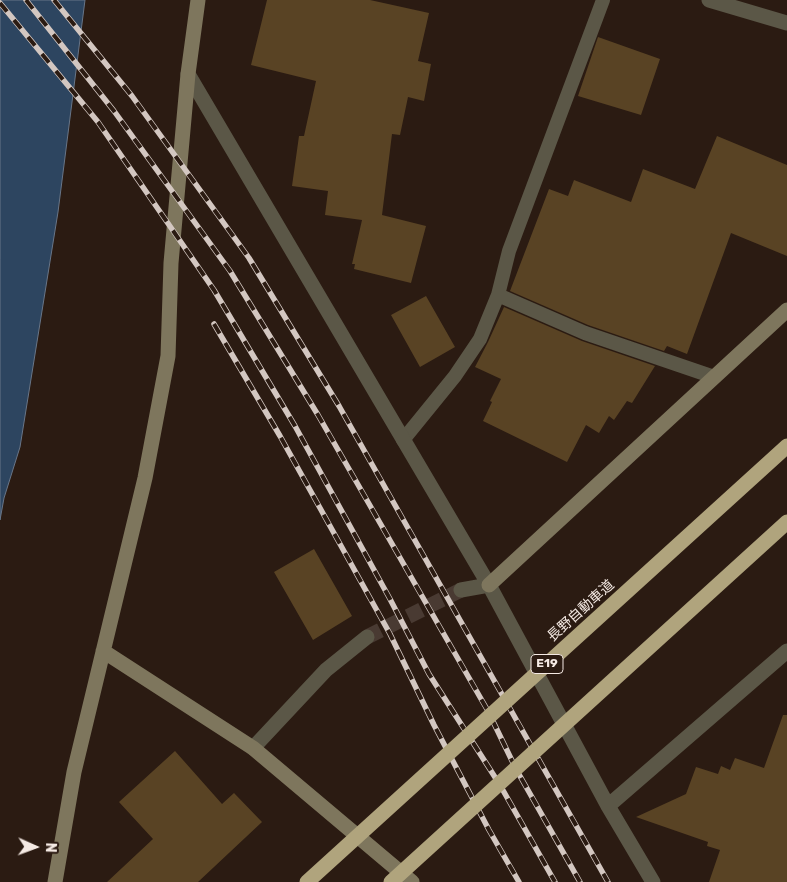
<!DOCTYPE html>
<html>
<head>
<meta charset="utf-8">
<style>
  body { margin:0 }
  #map { position:relative; width:787px; height:882px; overflow:hidden; background:#2b1b12; font-family:Rubik,sans-serif }
  canvas { display:block }
  .north { position:absolute; left:10px; top:822px; width:50px; height:50px; -webkit-text-stroke:4px #2b1b12; paint-order:stroke; rotate:92deg; font-size:14px; font-weight:700; line-height:20px; text-align:center; color:#f5eae4 }
  .north::after { content:''; display:block; margin:auto; width:18px; height:22px; background:#f5eae4; clip-path:polygon(50% 0,100% 100%,50% 72%,0 100%) }
</style>
</head>
<body>
<div id="map">
<canvas width="787" height="882"></canvas>
<div class="north">N</div>
</div>
<script>
const ctx = document.querySelector('canvas').getContext('2d');
ctx.lineJoin = 'round';
function fill(path, color) { ctx.fillStyle = color; ctx.fill(path, 'evenodd'); }
const poly = rows => new Path2D(rows.map(r => 'M' + r).join(''));
function stroke(path, color, width, dash) { ctx.strokeStyle = color; ctx.lineWidth = width; ctx.lineCap = dash ? 'butt' : 'round'; ctx.setLineDash(dash || []); ctx.stroke(path); }
function drawText(font, color, halo, rows, align = 'center') {
  ctx.font = font + ' Rubik,"Noto Sans JP",sans-serif'; ctx.lineWidth = 4; ctx.setLineDash([]); ctx.textBaseline = 'middle'; ctx.strokeStyle = halo; ctx.fillStyle = color; for (const [text, x, y, turn = 0] of rows) {
    ctx.save(); ctx.translate(x, y); ctx.rotate((+turn || 0) * Math.PI / 180); ctx.textAlign = isNaN(turn) ? turn : align; if (halo) ctx.strokeText(text, 0, 0); ctx.fillText(text, 0, 0); ctx.restore();
  }
}
const water = poly([
  [0,0,85,0,58,212,20,447,4,498,0,520,0,0]
]);
fill(water, '#2d4560');
stroke(water, '#697688', 1);
fill(poly([
  [267,0,370,0,429,13,418,61,431,64,424,101,408,97,400,135,392,134,382,215,426,226,411,283,354,269,355,264,352,264,362,220,325,215,328,191,292,186,299,136,304,136,316,81,251,65],
  [598,37,660,59,641,115,578,96],
  [717,136,787,165,787,256,731,233,687,354,667,346,664,351,588,325,510,291,549,189,568,196,574,180,631,202,643,169,695,189],
  [426,296,455,347,420,367,391,315],
  [504,307,582,341,655,366,632,403,627,401,614,420,609,416,599,433,586,425,567,462,483,421,492,402,490,401,501,379,475,367,488,342],
  [314,549,352,616,313,640,274,572],
  [783,715,787,715,787,882,709,882,720,850,707,846,708,842,636,817,686,794,696,767,718,774,721,766,730,770,735,758,764,768],
  [175,751,222,804,234,793,262,822,198,882,107,882,153,839,119,802]
]), '#594324');
stroke(poly([
  [367,637,461,590]
]), '#493a32', 15, [15, 8]);
stroke(poly([
  [498,295,585,333,714,377],
  [403,440,455,376,480,339,498,295,509,251,603,0]
]), '#5b5747', 14);
stroke(poly([
  [709,0,787,23],
  [188,74,489,585,608,806,653,882],
  [461,590,489,585],
  [253,748,326,670,367,637],
  [608,806,787,651]
]), '#5b5747', 15);
stroke(poly([
  [489,585,787,310],
  [103,651,253,748,412,882],
  [55,882,74,772,145,478,168,356,171,263,188,74,198,0]
]), '#7e765d', 15);
const rail = poly([
  [26,0,114,111,230,271,318,415,488,711,516,769,580,882],
  [54,0,132,96,249,258,339,406,608,882],
  [0,3,98,122,214,290,295,426,390,599,429,674,500,785,555,882],
  [214,324,280,436,390,634,434,725,489,830,519,882]
]);
stroke(rail, '#d3c7c1', 5.5);
stroke(rail, '#2b1b12', 4, [11]);
stroke(poly([
  [307,882,787,446],
  [391,882,787,522]
]), '#b0a47d', 15);
for (const [x, y, w] of [
  [547,664,32]
]) { const box = new Path2D(); box.roundRect(x - w / 2, y - 9.5, w, 19, 4); ctx.fillStyle = '#2b1b12'; ctx.fill(box); stroke(box, '#f5eae4', 1); }
drawText('bold 12px', '#f5eae4', null, [
  ["E19",547,664]
]);
drawText('14px', '#f5eae4', '#2b1b12', [
  ["長野自動車道",581,611,-42]
]);
</script>
</body>
</html>
